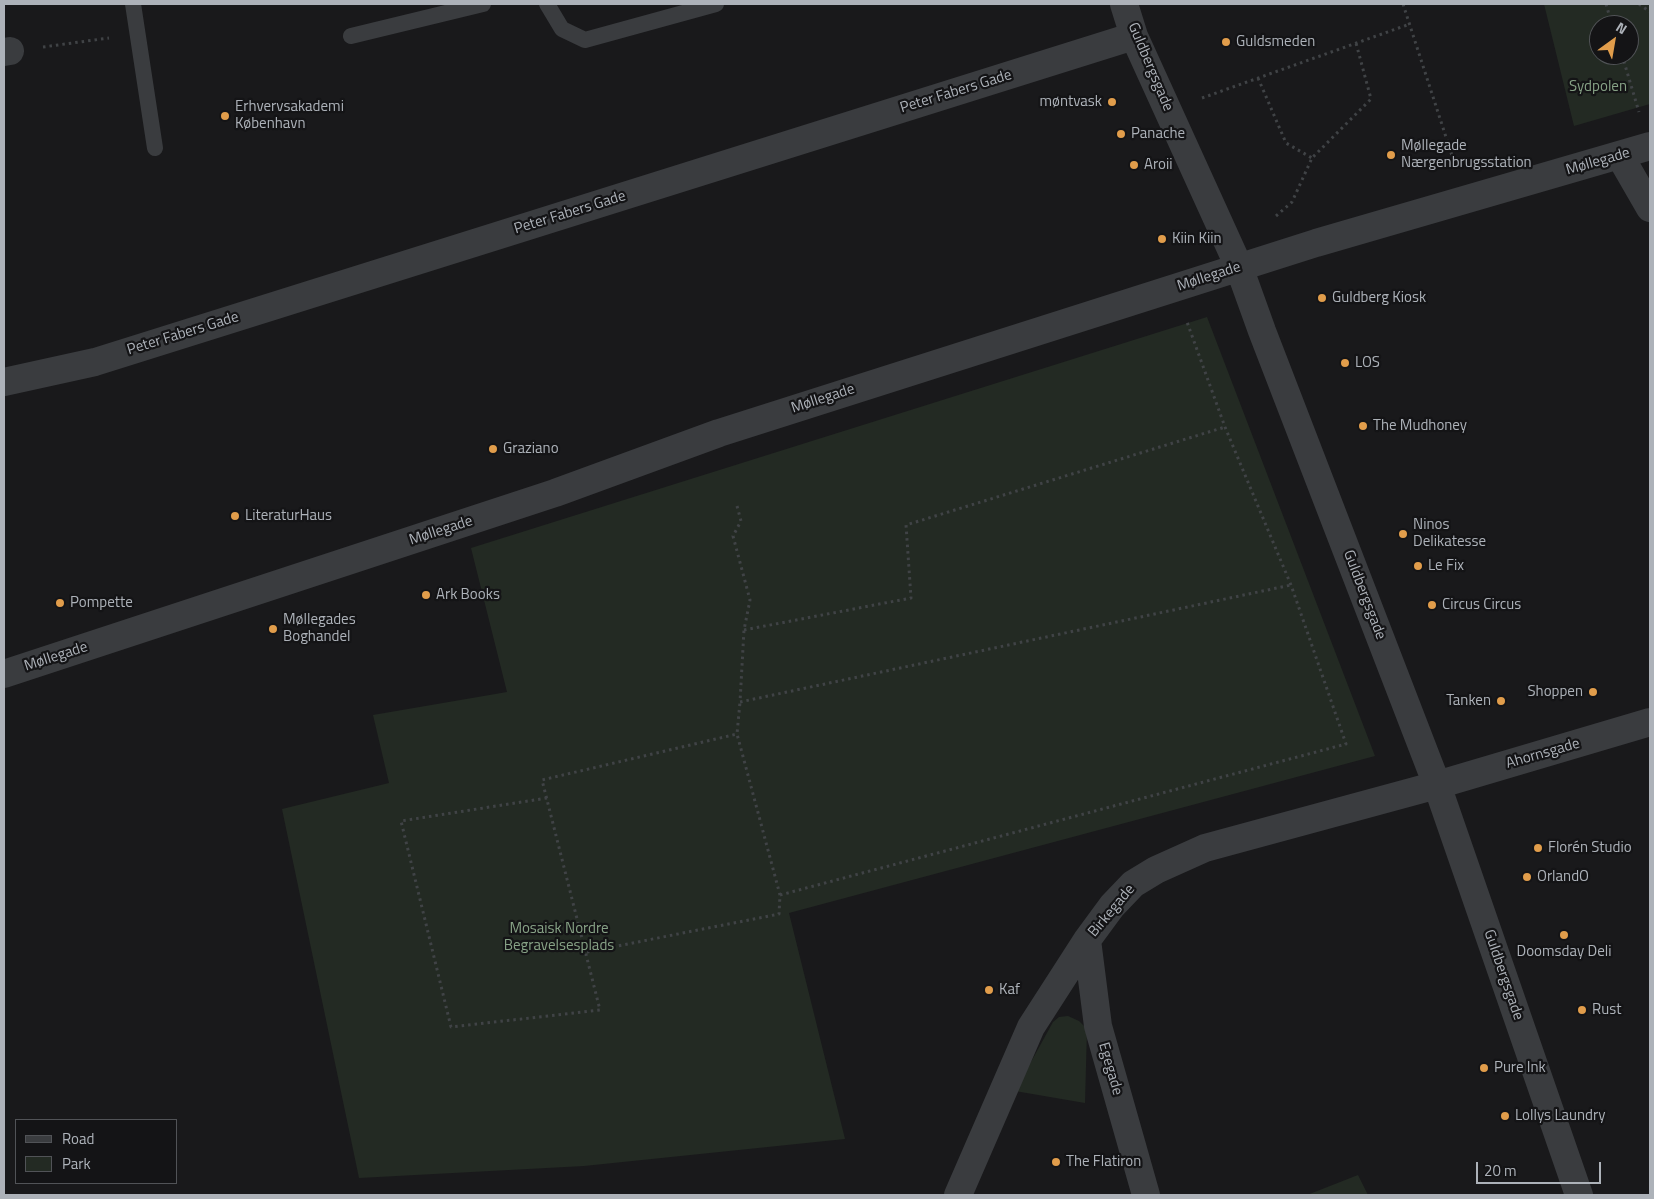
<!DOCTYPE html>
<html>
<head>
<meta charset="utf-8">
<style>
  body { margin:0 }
  #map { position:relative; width:1654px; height:1199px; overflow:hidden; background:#19191b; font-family:"Titillium Web",sans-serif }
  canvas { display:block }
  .frame { position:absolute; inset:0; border:5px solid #adb2b9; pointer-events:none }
  .legend { position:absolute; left:15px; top:1119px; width:162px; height:65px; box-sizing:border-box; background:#141416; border:1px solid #515357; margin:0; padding:6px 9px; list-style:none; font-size:15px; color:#adb2b9 }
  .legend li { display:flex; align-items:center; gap:10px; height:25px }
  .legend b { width:25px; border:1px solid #515357 }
  .north { position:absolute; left:1589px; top:15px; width:50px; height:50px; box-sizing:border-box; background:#141416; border:1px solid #515357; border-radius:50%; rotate:32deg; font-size:14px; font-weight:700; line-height:20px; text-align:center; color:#adb2b9 }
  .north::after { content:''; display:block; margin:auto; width:18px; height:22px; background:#e19d4b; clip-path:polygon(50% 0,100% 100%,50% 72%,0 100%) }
  .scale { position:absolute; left:1476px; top:1162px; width:125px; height:22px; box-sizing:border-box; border:2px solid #adb2b9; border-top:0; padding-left:6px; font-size:15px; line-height:18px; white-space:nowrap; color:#adb2b9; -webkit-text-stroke:4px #141416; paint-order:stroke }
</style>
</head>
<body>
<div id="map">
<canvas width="1654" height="1199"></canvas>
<div class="frame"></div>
<ul class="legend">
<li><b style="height:6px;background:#3a3c3f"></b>Road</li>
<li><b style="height:14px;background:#232a23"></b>Park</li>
</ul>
<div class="north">N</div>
<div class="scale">20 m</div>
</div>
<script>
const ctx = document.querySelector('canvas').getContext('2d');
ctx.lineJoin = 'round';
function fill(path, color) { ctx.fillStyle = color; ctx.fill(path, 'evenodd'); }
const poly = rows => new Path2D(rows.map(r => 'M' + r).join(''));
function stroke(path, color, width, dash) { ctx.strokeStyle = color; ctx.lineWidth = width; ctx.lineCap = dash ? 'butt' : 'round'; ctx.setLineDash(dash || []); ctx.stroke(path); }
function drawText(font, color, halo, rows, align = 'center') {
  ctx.font = font + ' "Titillium Web",sans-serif'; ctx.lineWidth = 4.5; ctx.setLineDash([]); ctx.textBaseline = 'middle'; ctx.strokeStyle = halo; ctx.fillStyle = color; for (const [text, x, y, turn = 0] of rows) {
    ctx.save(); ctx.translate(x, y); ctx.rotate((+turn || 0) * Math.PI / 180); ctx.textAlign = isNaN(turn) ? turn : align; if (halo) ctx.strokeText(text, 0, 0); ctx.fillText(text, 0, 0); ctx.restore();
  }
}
fill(poly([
  [1544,4,1650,4,1650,104,1574,126],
  [1599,25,1629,25,1629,55,1599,55],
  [1207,317,1375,756,789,913,845,1139,584,1166,359,1178,282,809,389,783,373,715,507,692,471,548],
  [1068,1016,1079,1021,1087,1029,1085,1103,1015,1091,1053,1022,1059,1017],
  [1358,1175,1368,1195,1307,1195]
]), '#232a23');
stroke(poly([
  [1403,4,1455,165],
  [1606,4,1612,25],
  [1639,4,1650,12],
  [43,47,109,38],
  [1622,55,1639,112],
  [1258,78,1286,143,1312,158],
  [1202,98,1410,24],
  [1276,216,1292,202,1312,158,1371,99,1356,43],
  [737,506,741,521,733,536,750,600,744,630,740,702,1291,585],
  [744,630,911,598,906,525,1225,427],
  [547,798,401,821,451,1027,600,1010,542,780,737,734],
  [780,895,1346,744,1291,585,1225,427,1187,322],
  [587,952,779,914,780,895,737,734,740,702]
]), '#404346', 3, [2.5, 4]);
stroke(poly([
  [133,4,155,148],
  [547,4,562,29,585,40,716,4],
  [351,36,483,4]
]), '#3a3c3f', 16);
stroke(poly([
  [1124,4,1134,36,1239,267,1262,331,1437,785,1579,1195],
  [4,52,10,51],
  [1620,156,1650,208],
  [4,382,95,362,1134,36],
  [4,674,555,493,719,433,1316,243,1650,146],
  [1087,940,1098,1026,1146,1195],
  [958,1195,1031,1027,1087,940,1112,906,1133,884,1156,870,1205,848,1437,785,1650,722]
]), '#3a3c3f', 28);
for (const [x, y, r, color] of [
  [1226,42,5,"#e19d4b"],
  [1112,102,5,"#e19d4b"],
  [225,116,5,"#e19d4b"],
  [1121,134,5,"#e19d4b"],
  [1391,155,5,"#e19d4b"],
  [1134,165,5,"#e19d4b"],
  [1162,239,5,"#e19d4b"],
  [1322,298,5,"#e19d4b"],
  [1345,363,5,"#e19d4b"],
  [1363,426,5,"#e19d4b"],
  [493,449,5,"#e19d4b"],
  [235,516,5,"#e19d4b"],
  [1403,534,5,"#e19d4b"],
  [1418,566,5,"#e19d4b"],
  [426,595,5,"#e19d4b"],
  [60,603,5,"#e19d4b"],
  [1432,605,5,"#e19d4b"],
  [273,629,5,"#e19d4b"],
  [1593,692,5,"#e19d4b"],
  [1501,701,5,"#e19d4b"],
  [1538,848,5,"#e19d4b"],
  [1527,877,5,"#e19d4b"],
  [1564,935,5,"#e19d4b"],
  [989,990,5,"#e19d4b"],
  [1582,1010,5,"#e19d4b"],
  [1484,1068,5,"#e19d4b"],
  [1505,1116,5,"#e19d4b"],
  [1056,1162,5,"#e19d4b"]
]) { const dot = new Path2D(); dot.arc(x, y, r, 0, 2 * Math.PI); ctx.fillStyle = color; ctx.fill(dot); stroke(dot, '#141416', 2); }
drawText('15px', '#adb2b9', '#141416', [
  ["Guldsmeden",1236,42],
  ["møntvask",1102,102,"right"],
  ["Erhvervsakademi",235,107],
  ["København",235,124],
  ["Panache",1131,134],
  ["Møllegade",1401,146],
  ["Nærgenbrugsstation",1401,163],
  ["Aroii",1144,165],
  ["Kiin Kiin",1172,239],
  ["Guldberg Kiosk",1332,298],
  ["LOS",1355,363],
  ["The Mudhoney",1373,426],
  ["Graziano",503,449],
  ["LiteraturHaus",245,516],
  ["Ninos",1413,525],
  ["Delikatesse",1413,542],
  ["Le Fix",1428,566],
  ["Ark Books",436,595],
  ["Pompette",70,603],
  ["Circus Circus",1442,605],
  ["Møllegades",283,620],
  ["Boghandel",283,637],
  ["Shoppen",1583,692,"right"],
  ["Tanken",1491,701,"right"],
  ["Florén Studio",1548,848],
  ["OrlandO",1537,877],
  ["Doomsday Deli",1564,952,"center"],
  ["Kaf",999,990],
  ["Rust",1592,1010],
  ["Pure Ink",1494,1068],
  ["Lollys Laundry",1515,1116],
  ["The Flatiron",1066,1162]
], 'left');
drawText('15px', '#adb2b9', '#141416', [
  ["Guldbergsgade",1150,67,67],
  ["Peter Fabers Gade",956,92,-17],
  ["Møllegade",1598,162,-16],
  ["Peter Fabers Gade",570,213,-17],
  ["Møllegade",1209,277,-18],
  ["Peter Fabers Gade",183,334,-17],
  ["Møllegade",823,399,-18],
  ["Møllegade",441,531,-18],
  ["Guldbergsgade",1364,595,69],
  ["Møllegade",56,657,-18],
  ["Ahornsgade",1543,754,-16],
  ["Birkegade",1112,911,-50],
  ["Guldbergsgade",1503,975,71],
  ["Egegade",1110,1069,74]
]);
drawText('15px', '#87a286', '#141416', [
  ["Sydpolen",1598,87],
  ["Mosaisk Nordre",559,929],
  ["Begravelsesplads",559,946]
]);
</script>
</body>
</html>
